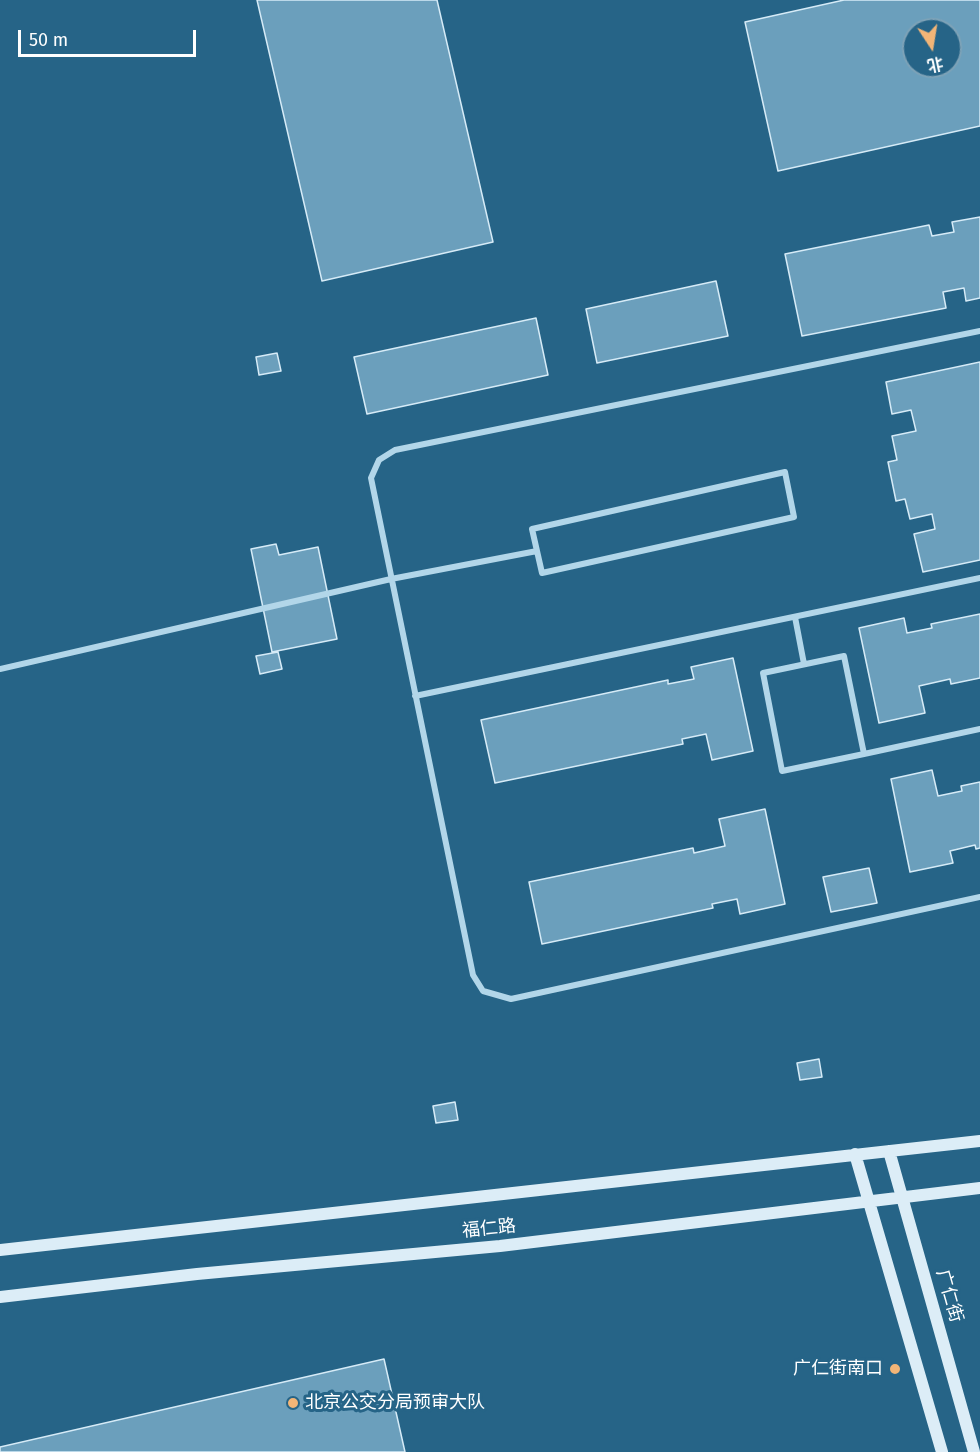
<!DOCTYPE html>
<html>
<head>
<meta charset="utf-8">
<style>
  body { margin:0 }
  #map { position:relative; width:980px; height:1452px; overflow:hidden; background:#266487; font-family:"Fira Sans","Noto Sans SC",sans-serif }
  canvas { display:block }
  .north { position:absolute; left:902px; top:18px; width:60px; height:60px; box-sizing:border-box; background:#266487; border:2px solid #7da2b7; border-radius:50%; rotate:168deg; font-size:16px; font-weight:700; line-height:24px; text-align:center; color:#fff }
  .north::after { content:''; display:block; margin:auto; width:21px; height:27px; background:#f2b577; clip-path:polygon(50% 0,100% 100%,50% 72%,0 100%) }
  .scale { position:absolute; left:18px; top:30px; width:178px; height:27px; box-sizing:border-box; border:3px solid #fff; border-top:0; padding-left:8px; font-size:18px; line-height:21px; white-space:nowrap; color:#fff; -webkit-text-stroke:4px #266487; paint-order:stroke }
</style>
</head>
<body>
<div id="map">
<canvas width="980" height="1452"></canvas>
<div class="north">北</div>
<div class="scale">50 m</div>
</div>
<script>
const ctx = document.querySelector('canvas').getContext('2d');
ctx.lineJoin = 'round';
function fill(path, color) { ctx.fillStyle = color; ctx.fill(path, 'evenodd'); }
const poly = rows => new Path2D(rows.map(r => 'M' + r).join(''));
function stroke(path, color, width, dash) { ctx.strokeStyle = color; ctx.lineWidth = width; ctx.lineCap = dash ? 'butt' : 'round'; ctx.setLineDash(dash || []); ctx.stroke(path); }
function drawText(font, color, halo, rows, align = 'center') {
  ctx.font = font + ' "Fira Sans","Noto Sans SC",sans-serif'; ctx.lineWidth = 6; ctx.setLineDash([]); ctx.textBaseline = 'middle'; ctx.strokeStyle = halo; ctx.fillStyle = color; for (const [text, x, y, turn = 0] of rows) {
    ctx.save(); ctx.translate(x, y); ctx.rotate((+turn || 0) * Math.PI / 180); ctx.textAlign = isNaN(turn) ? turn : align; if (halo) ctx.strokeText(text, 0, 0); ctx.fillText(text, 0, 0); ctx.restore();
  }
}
const building = poly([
  [257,0,437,0,493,242,322,281,257,0],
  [844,0,980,0,980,126,778,171,745,22,844,0],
  [914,30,950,30,950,66,914,66,914,30],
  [980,217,980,298,966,301,964,288,943,292,946,308,802,336,785,254,929,225,932,236,954,232,952,222,980,217],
  [716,281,728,336,597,363,586,309,716,281],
  [536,318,548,375,367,414,354,357,536,318],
  [277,353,281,371,259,375,256,357,277,353],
  [980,362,980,560,923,572,914,534,935,529,932,514,910,519,905,499,896,501,888,462,897,460,892,436,916,431,911,410,892,414,886,382,980,362],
  [276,544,279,555,318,547,337,639,272,652,251,549,276,544],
  [980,614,980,678,951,684,950,679,919,686,925,713,879,723,859,628,904,618,907,633,932,628,931,624,980,614],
  [278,652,282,669,260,674,256,656,278,652],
  [733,658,753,751,712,760,706,734,682,739,683,744,495,783,481,720,668,680,668,684,694,679,691,667,733,658],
  [932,770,938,796,962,791,961,786,980,782,980,848,976,849,975,845,950,851,953,863,910,872,891,779,932,770],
  [765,809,785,904,740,914,737,899,712,904,713,908,542,944,529,882,693,848,694,853,725,846,719,819,765,809],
  [869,868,877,903,831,912,823,877,869,868],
  [819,1059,822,1077,800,1080,797,1063,819,1059],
  [455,1102,458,1120,436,1123,433,1106,455,1102],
  [384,1359,405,1452,0,1452,0,1447,384,1359]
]);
fill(building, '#6b9fbc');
stroke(building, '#d6ebf7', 1.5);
stroke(poly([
  [980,331,395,450,379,460,371,478,473,975,483,991,511,999,980,897],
  [785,472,794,517,542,573,532,529,785,472],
  [795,617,804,664],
  [844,656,864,754,782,771,763,673,844,656],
  [0,669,391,579,537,551],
  [415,696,980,578],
  [864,754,980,729]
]), '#b2d6e9', 6);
stroke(poly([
  [889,1151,974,1452],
  [855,1154,942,1452],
  [0,1250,980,1141],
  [0,1297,197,1274,500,1246,980,1188]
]), '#dcedf7', 12);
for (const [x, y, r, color] of [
  [895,1369,6,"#f2b577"],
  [293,1403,6,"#f2b577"]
]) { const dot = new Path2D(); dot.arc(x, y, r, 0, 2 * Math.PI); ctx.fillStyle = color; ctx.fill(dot); stroke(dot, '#266487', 2); }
drawText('18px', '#fff', '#266487', [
  ["福仁路",489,1229,-6],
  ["广仁街",949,1296,74]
]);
drawText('18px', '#fff', '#266487', [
  ["广仁街南口",883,1369],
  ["北京公交分局预审大队",305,1403,"left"]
], 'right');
</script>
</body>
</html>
